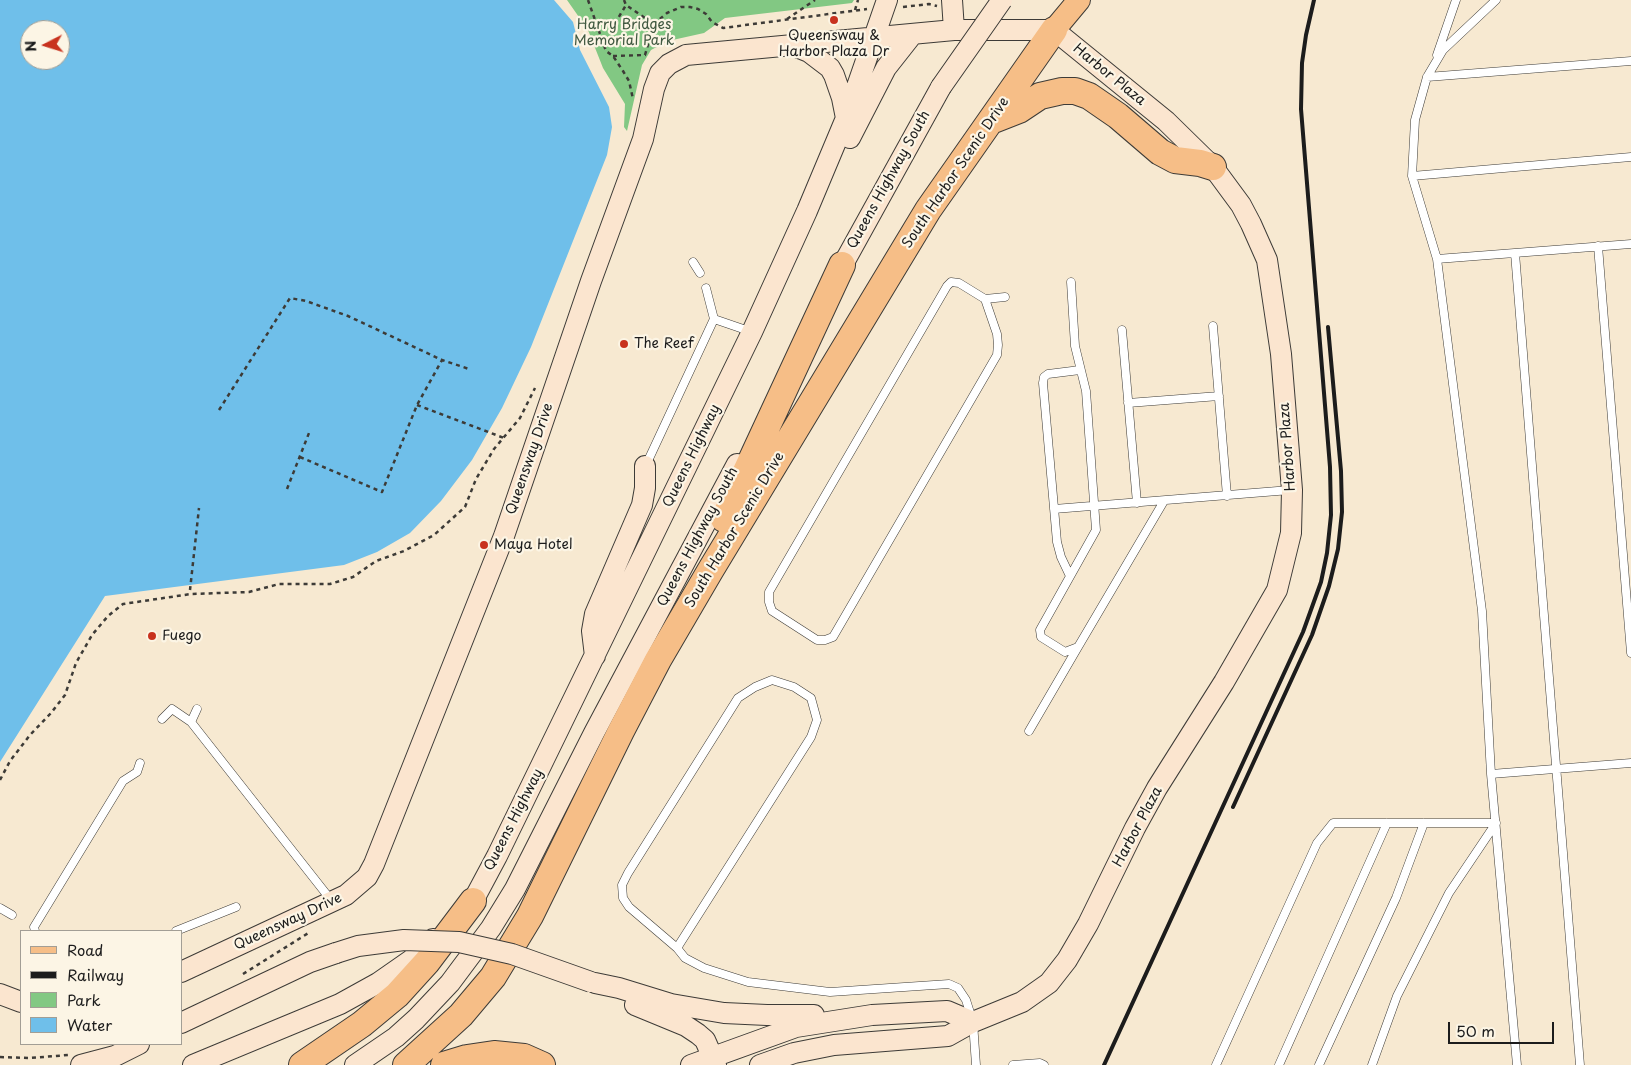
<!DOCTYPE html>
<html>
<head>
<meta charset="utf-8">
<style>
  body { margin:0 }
  #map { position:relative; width:1631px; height:1065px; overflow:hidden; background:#f7e9d1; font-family:"Playpen Sans",sans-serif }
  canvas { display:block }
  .legend { position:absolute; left:20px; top:930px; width:162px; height:115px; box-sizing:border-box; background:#fcf5e5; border:1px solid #a29e95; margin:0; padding:6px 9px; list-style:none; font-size:15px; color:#1c1c1c }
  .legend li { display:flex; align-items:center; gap:10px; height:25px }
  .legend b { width:25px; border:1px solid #a29e95 }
  .north { position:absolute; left:20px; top:20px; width:50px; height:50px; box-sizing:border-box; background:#fcf5e5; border:1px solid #a29e95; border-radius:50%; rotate:265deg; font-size:14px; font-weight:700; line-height:20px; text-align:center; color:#1c1c1c }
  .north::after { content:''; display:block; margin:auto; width:18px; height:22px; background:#c8321e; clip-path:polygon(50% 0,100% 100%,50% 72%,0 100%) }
  .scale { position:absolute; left:1448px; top:1022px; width:106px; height:22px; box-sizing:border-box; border:2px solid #1c1c1c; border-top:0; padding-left:6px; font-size:15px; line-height:18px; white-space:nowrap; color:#1c1c1c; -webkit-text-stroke:4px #fcf5e5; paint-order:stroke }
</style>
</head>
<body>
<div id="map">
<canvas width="1631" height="1065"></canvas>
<ul class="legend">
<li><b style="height:6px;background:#f6be87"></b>Road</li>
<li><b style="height:6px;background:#1c1c1c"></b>Railway</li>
<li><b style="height:14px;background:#82c883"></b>Park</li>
<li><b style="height:14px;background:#6fbfea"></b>Water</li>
</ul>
<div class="north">N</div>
<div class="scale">50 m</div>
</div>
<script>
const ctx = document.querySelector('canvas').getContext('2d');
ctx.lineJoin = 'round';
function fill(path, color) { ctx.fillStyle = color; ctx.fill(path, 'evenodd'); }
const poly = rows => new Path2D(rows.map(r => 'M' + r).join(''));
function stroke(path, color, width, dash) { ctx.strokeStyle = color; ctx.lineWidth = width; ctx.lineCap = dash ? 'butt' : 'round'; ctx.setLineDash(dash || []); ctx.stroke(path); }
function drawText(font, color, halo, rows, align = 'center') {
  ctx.font = font + ' "Playpen Sans",sans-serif'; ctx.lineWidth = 4.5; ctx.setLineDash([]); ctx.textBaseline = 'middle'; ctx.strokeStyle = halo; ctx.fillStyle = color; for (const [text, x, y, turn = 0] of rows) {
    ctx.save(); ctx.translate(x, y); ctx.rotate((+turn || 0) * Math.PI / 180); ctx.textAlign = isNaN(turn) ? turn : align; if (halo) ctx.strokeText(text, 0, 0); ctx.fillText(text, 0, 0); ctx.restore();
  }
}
fill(poly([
  [567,0,854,0,852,3,725,18,704,33,668,41,651,50,642,65,627,131,624,127,625,104,603,68,588,30]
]), '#82c883');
fill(poly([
  [0,0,554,0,573,22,580,50,609,107,612,127,607,155,531,347,502,408,472,460,441,501,410,533,377,552,344,565,105,596,0,762],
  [30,30,60,30,60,60,30,60]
]), '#6fbfea');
const lane = poly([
  [1496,0,1443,50,1427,77,1415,120,1412,176,1437,259,1482,611,1491,774,1517,1065],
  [1437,55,1456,0],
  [1427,77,1631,61],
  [1412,176,1631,157],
  [1598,246,1631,653],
  [1515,253,1580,1065],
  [1437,259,1631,244],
  [693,262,700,273],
  [1071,282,1075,346,1086,391,1096,530,1040,630,1041,637,1065,652,1078,647,1164,501],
  [985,299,997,334,998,345,997,355,833,637,825,640,817,640,772,611,769,602,769,592,947,286,951,282,959,283,985,299,1005,297],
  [714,319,752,332],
  [1213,326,1227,496],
  [1122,330,1137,503],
  [1128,403,1219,396],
  [646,465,714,319,706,288],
  [1054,509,1290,490],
  [1070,576,1061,557,1057,542,1043,383,1044,377,1048,374,1080,370],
  [197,709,191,722,331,900],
  [162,719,172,709,191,722],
  [1029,731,1078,647],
  [1491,774,1631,763],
  [0,908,12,915],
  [35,931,34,927,123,781,137,772,140,763],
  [176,931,236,907],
  [677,948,811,737,817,720,811,698,794,687,772,680,755,687,738,698,628,873,622,885,623,898,629,907,677,948,685,958,704,968,748,982,830,992,949,984,958,988,966,1000,973,1022,976,1065],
  [1013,1065,1040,1063,1044,1065],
  [1216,1065,1317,843,1333,823,1496,823],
  [1279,1065,1387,823],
  [1319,1065,1396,898,1424,823],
  [1372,1065,1397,996,1449,893,1496,823]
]);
const secondary = poly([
  [952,0,954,30],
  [794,46,809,52,830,68,834,75,842,98,846,118],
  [850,138,886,68,912,35],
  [836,277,941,87],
  [595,656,592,631,595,614,642,505,645,488,645,466],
  [463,911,473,901,497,856,752,332,807,211,846,118,887,0],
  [181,972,346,895,367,877,374,864,504,536,591,281,643,139,654,89,660,73,669,64,686,55,954,30,1054,30,1166,121,1213,167,1241,205,1251,224,1267,260,1281,354,1292,490,1291,533,1277,590,1224,682,1157,788,1135,828,1088,924,1067,960,1049,983,1022,1002,973,1022,948,1036,834,1045,794,1053,760,1065],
  [595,983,619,988,671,1004,724,1013,767,1015,814,1015],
  [0,994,21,1002],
  [635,1005,686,1026,698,1034,705,1040,716,1065],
  [181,1023,310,962,336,953],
  [81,1065,115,1056,139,1044],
  [193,1065,340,1004,378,983,411,960,433,939],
  [355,1065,396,1037,416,1019,450,983,491,928,515,889,594,733,737,464],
  [691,1065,796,1027,872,1015,947,1011,973,1022]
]);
const primary = poly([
  [1054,30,1079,0]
]);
const highway = poly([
  [991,121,1019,110,1040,96,1062,91,1075,91,1089,96,1118,116,1160,152,1175,160,1200,163,1213,167],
  [724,519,842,265],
  [302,1065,362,1024,397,995,427,962,473,901],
  [406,1065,461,1015,493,977,530,916,621,731,658,660,710,571,928,210,1054,30],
  [444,1065,467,1058,494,1054,524,1057,542,1065]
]);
stroke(lane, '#3d3b37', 9);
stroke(secondary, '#3d3b37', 22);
stroke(primary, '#3d3b37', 24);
stroke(highway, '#3d3b37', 28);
stroke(poly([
  [588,0,606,51,613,56,623,71,629,81,633,99],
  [624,0,626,5,654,24],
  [903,7,929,4,937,6],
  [855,10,858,0],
  [787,19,815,0],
  [614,32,617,20,626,5],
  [613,56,645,55,654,24,667,13,681,7,690,7,698,9,706,14,712,22,723,28,867,9],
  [417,405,504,438],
  [219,410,290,298,306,301,348,316,442,360,469,369],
  [300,457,382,492,417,405,442,360],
  [287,489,309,433],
  [190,590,199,508],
  [0,780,10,761,30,735,51,713,65,695,76,663,92,635,108,616,123,604,191,594,249,592,279,584,330,584,353,577,376,561,404,551,434,535,465,507,476,479,494,449,520,418,535,388],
  [243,974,310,932],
  [0,1057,30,1058,68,1055]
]), '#3d3b37', 2.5, [4, 4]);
stroke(lane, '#fff', 8);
stroke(secondary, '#fbe5cf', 20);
stroke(primary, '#f6be87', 22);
stroke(highway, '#f6be87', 26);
stroke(poly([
  [1233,807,1312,635,1329,586,1338,549,1342,512,1341,471,1328,327],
  [1104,1065,1303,632,1321,582,1327,553,1331,515,1330,467,1301,109,1302,63,1306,35,1314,0]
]), '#1c1c1c', 4);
const secondaryBridge = poly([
  [941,87,1002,0],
  [336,953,358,946,404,940,459,942,512,954,591,982]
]);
stroke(secondaryBridge, '#3d3b37', 22, []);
stroke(secondaryBridge, '#fbe5cf', 20);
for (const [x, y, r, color] of [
  [834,20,5,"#c8321e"],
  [624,344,5,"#c8321e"],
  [484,545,5,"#c8321e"],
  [152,636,5,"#c8321e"]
]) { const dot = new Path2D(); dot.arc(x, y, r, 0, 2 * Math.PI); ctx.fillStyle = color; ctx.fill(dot); stroke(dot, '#fcf5e5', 2); }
drawText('14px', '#405840', '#fcf5e5', [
  ["Harry Bridges",624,25],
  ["Memorial Park",624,41]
]);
drawText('14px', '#1c1c1c', '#fcf5e5', [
  ["Queensway &",834,36,"center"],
  ["Harbor Plaza Dr",834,52,"center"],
  ["The Reef",634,344],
  ["Maya Hotel",494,545],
  ["Fuego",162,636]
], 'left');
drawText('14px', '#1c1c1c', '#fcf5e5', [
  ["Harbor Plaza",1109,75,39],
  ["South Harbor Scenic Drive",956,173,-56],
  ["Queens Highway South",889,180,-61],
  ["Harbor Plaza",1288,447,-94],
  ["Queens Highway",692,456,-64],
  ["Queensway Drive",530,459,-71],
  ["South Harbor Scenic Drive",735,530,-59],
  ["Queens Highway South",698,537,-62],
  ["Queens Highway",514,820,-63],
  ["Harbor Plaza",1138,827,-62],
  ["Queensway Drive",288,922,-25]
]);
</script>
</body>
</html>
